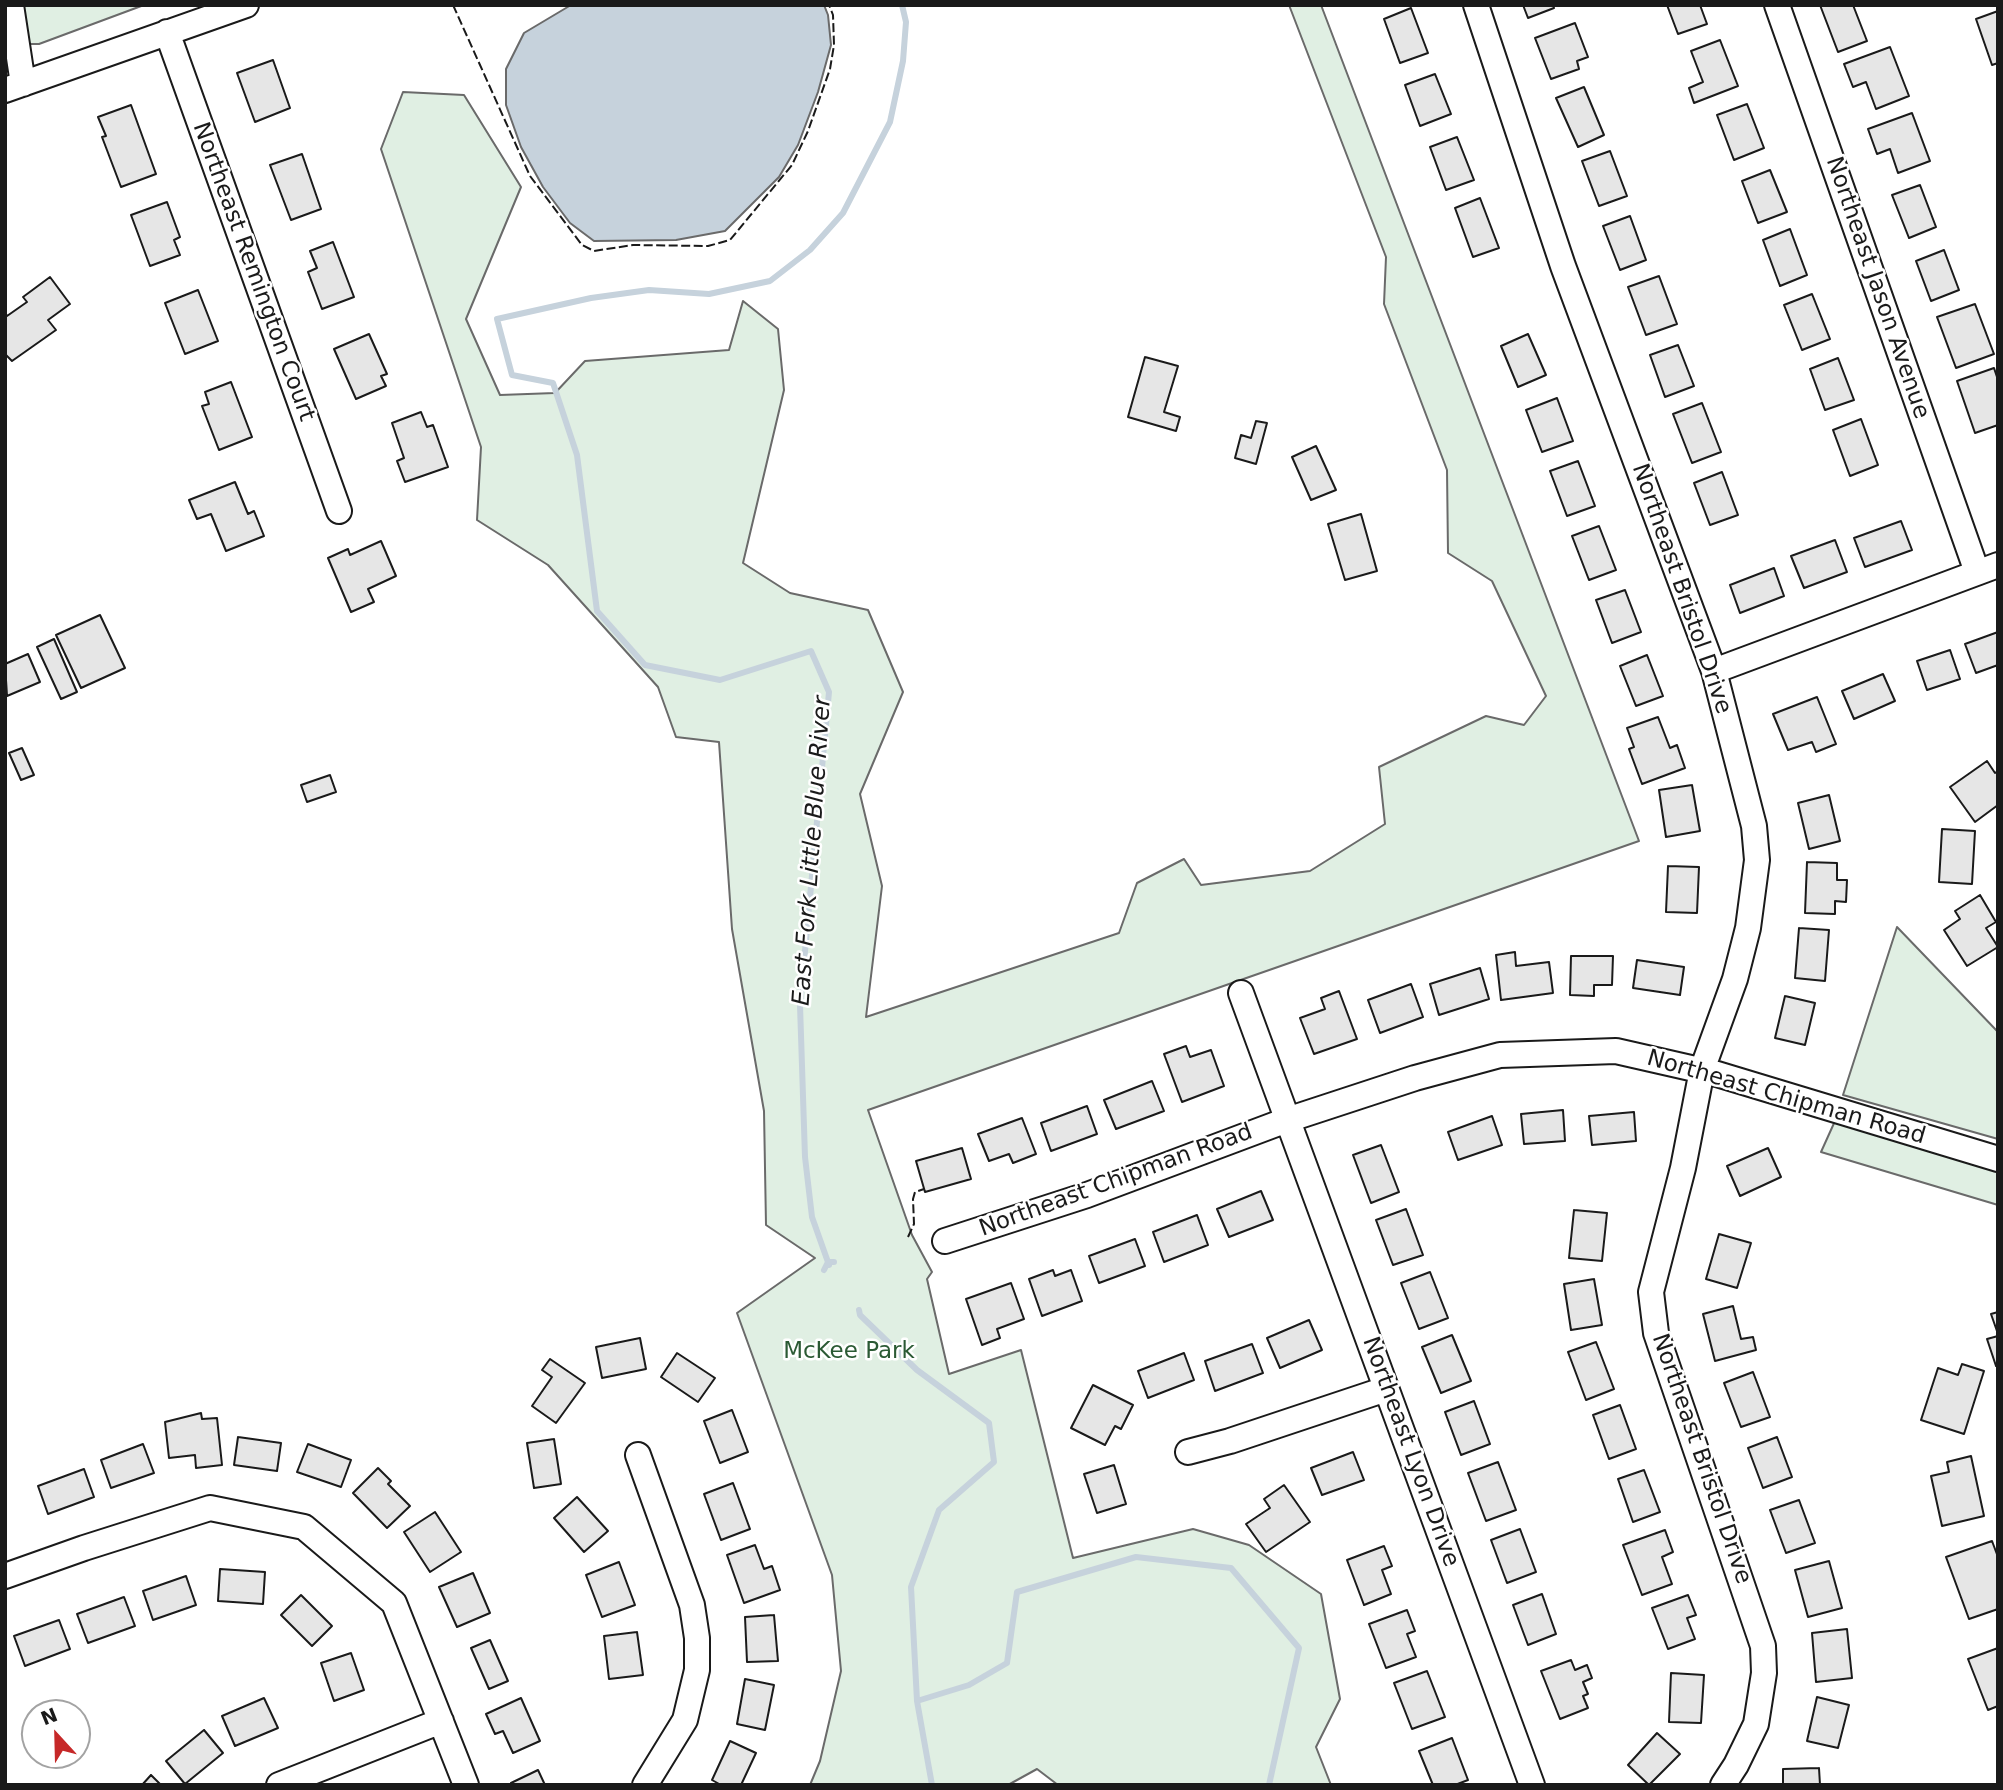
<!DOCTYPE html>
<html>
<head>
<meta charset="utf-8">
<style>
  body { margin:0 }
  #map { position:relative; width:2003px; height:1790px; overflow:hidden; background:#fff; font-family:"DejaVu Sans",sans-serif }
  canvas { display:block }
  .frame { position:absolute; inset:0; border:7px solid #1a1a1a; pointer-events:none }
  .north { position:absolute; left:21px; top:1699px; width:70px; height:70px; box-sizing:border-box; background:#fff; border:2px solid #a3a3a3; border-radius:50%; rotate:338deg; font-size:19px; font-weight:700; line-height:28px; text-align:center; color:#1a1a1a }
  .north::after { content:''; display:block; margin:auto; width:24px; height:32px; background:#c62828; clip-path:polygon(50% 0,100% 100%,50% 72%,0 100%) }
</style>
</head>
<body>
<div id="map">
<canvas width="2003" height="1790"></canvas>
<div class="frame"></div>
<div class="north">N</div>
</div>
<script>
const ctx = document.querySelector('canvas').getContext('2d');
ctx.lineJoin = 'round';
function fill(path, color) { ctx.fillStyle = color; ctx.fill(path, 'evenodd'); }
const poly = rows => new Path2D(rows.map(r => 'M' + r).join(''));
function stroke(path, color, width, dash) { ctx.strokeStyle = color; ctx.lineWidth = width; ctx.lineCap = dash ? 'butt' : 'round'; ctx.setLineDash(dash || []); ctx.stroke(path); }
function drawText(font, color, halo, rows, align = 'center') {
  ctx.font = font + ' "DejaVu Sans",sans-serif'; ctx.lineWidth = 5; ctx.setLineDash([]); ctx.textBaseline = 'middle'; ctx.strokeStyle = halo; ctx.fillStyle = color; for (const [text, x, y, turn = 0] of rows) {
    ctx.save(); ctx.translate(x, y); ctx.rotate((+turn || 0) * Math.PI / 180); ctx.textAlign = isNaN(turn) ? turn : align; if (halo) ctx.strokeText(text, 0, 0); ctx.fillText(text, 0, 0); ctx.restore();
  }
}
const green = poly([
  [11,5,144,5,39,44,17,44,11,5],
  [1289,5,1321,5,1639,841,868,1110,912,1235,932,1272,927,1279,949,1374,1021,1350,1073,1558,1193,1529,1249,1545,1321,1594,1340,1699,1316,1747,1331,1785,1058,1785,1037,1769,1008,1785,810,1785,820,1761,841,1671,832,1575,737,1313,815,1258,766,1225,764,1111,732,929,719,742,676,737,658,687,548,565,477,520,481,447,381,149,403,92,464,95,521,187,466,319,500,395,555,393,585,361,729,350,743,301,778,329,784,390,743,563,790,593,868,610,903,692,860,794,882,886,866,1017,1119,933,1137,883,1184,859,1201,885,1310,871,1385,824,1379,767,1486,716,1524,725,1546,696,1492,581,1448,553,1447,470,1384,304,1386,257,1289,5],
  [1897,927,1998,1032,1998,1139,1843,1095,1897,927],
  [1835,1121,1998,1171,1998,1205,1821,1152,1835,1121]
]);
fill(green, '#e0efe3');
stroke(green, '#6a6a6a', 2);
const water = poly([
  [571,5,824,5,828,15,831,45,818,92,798,145,779,177,725,231,676,240,594,241,570,223,543,187,521,147,506,105,506,69,524,33,571,5]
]);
fill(water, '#c6d2dc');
stroke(water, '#6a6a6a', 2);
stroke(poly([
  [829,1265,812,1217,805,1157,800,1005,829,692,811,651,720,680,645,665,597,611,577,455,553,383,512,375,497,319,591,298,649,290,709,294,770,281,810,250,843,213,890,122,903,61,906,22,902,5],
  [824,1270,828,1262,834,1262],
  [859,1310,860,1315,917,1370,989,1423,994,1462,939,1510,911,1587,917,1701,932,1785],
  [917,1701,969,1685,1007,1663,1017,1592,1136,1557,1231,1568,1299,1648,1269,1785]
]), '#c6d2dc', 6);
const building = poly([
  [1523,5,1553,5,1554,8,1528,18,1523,5],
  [1667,5,1700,5,1707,24,1678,34,1667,5],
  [1820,5,1853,5,1867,41,1838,52,1820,5],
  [1411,8,1428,53,1400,63,1384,19,1411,8],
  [1998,11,1998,63,1992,65,1976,19,1998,11],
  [1575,23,1588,57,1577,61,1579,69,1551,79,1535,38,1575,23],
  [1720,40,1738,86,1694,103,1689,88,1703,82,1691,51,1720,40],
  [1890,47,1909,96,1876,109,1866,82,1853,87,1844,64,1890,47],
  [273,60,290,108,255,122,237,73,273,60],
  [1435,74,1451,114,1420,126,1405,85,1435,74],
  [1584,87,1604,135,1578,147,1556,98,1584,87],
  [1747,104,1764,148,1734,160,1717,115,1747,104],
  [131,105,156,174,121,187,102,137,106,136,98,117,131,105],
  [1912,113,1930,161,1898,173,1890,149,1877,154,1868,129,1912,113],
  [1457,137,1474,180,1446,190,1430,147,1457,137],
  [1610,151,1627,196,1599,206,1582,161,1610,151],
  [302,154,321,209,291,220,270,165,302,154],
  [1770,170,1787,212,1758,223,1742,181,1770,170],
  [1920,185,1936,227,1909,238,1892,195,1920,185],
  [1480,198,1499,248,1473,257,1455,208,1480,198],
  [167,202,180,237,174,240,180,255,150,266,131,215,167,202],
  [1630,216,1646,260,1620,270,1603,226,1630,216],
  [1790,229,1807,275,1780,286,1763,240,1790,229],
  [333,242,354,297,322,309,308,272,317,268,310,251,333,242],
  [1944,250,1959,290,1931,301,1916,261,1944,250],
  [1659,276,1677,324,1646,335,1628,287,1659,276],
  [50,277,70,304,48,320,56,330,12,361,5,354,5,313,7,316,27,302,23,297,50,277],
  [198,290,218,341,185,354,165,303,198,290],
  [1812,294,1830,339,1802,350,1784,305,1812,294],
  [1975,304,1994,354,1956,368,1937,317,1975,304],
  [369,334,387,374,381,376,386,386,356,399,334,349,369,334],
  [1528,334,1546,375,1518,387,1501,346,1528,334],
  [1678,345,1694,386,1665,397,1650,355,1678,345],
  [1145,357,1178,366,1164,412,1180,417,1176,431,1128,417,1145,357],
  [1838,358,1854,400,1825,410,1810,369,1838,358],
  [1994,368,1998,380,1998,425,1975,433,1957,381,1994,368],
  [231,382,252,437,219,450,202,406,209,404,205,392,231,382],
  [1557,398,1573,441,1542,452,1526,410,1557,398],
  [1702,403,1721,452,1692,463,1673,414,1702,403],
  [421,412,427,427,433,425,448,467,405,482,397,461,404,458,392,423,421,412],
  [1861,419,1878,465,1850,476,1833,430,1861,419],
  [1256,421,1267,423,1256,464,1235,458,1241,435,1251,438,1256,421],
  [1316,446,1336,490,1311,500,1292,457,1316,446],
  [1578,461,1595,506,1567,516,1550,471,1578,461],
  [1722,472,1738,515,1710,525,1694,483,1722,472],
  [235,482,248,514,254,511,264,536,226,551,211,514,197,519,189,500,235,482],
  [1361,514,1377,571,1345,580,1328,524,1361,514],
  [1901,521,1912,550,1865,567,1854,538,1901,521],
  [1599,526,1616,570,1589,580,1572,536,1599,526],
  [1835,540,1847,572,1804,588,1791,556,1835,540],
  [381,541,396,576,368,589,374,602,351,612,328,558,348,549,350,555,381,541],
  [1774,568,1784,596,1740,613,1730,585,1774,568],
  [1625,590,1641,632,1612,643,1596,600,1625,590],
  [100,615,125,668,81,688,56,635,100,615],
  [1998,632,1998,665,1976,673,1965,644,1998,632],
  [54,639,77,692,61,699,37,647,54,639],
  [1950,650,1960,679,1927,690,1917,661,1950,650],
  [28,654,40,682,7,696,5,664,28,654],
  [1647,655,1663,696,1636,706,1620,666,1647,655],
  [1883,674,1895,701,1854,719,1842,691,1883,674],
  [1817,697,1836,744,1816,752,1812,742,1788,750,1773,714,1817,697],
  [1658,717,1670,748,1677,745,1685,768,1642,784,1629,749,1634,747,1627,728,1658,717],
  [22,748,34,775,21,780,9,753,22,748],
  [1987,761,1995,773,1998,771,1998,805,1975,822,1950,787,1987,761],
  [330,775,336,792,307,802,301,785,330,775],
  [1692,785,1700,831,1666,837,1659,790,1692,785],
  [1829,795,1840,841,1809,849,1798,803,1829,795],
  [1942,829,1975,831,1972,884,1939,882,1942,829],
  [1807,862,1837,863,1837,880,1847,880,1846,902,1835,901,1835,914,1805,913,1807,862],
  [1668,866,1699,867,1697,913,1666,912,1668,866],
  [1980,895,1996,922,1986,928,1998,947,1967,966,1944,930,1960,919,1955,911,1980,895],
  [1799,928,1829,930,1825,981,1795,978,1799,928],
  [1515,952,1516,966,1549,962,1553,993,1501,1000,1496,955,1515,952],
  [1571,956,1613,956,1612,985,1594,985,1594,996,1570,995,1571,956],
  [1637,960,1684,967,1680,995,1633,988,1637,960],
  [1480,968,1489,999,1439,1015,1430,984,1480,968],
  [1411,984,1423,1017,1380,1033,1368,1000,1411,984],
  [1339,991,1357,1039,1314,1054,1300,1018,1325,1009,1321,998,1339,991],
  [1785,996,1815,1003,1805,1045,1775,1038,1785,996],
  [1186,1046,1190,1057,1211,1050,1224,1086,1182,1102,1164,1054,1186,1046],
  [1152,1081,1164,1111,1116,1129,1104,1100,1152,1081],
  [1087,1106,1097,1134,1051,1151,1041,1123,1087,1106],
  [1563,1110,1565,1141,1524,1144,1521,1114,1563,1110],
  [1634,1112,1636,1141,1592,1145,1589,1116,1634,1112],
  [1492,1116,1502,1145,1458,1160,1448,1132,1492,1116],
  [1022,1118,1036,1154,1013,1163,1009,1154,989,1161,978,1134,1022,1118],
  [1381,1145,1399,1192,1371,1203,1353,1155,1381,1145],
  [962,1148,971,1179,925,1192,916,1161,962,1148],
  [1768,1148,1781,1177,1740,1196,1727,1166,1768,1148],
  [1261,1191,1273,1220,1229,1237,1217,1209,1261,1191],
  [1406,1209,1423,1255,1393,1265,1376,1220,1406,1209],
  [1574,1210,1607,1213,1602,1261,1569,1258,1574,1210],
  [1197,1215,1208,1245,1164,1262,1153,1232,1197,1215],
  [1719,1234,1751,1243,1737,1288,1706,1279,1719,1234],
  [1135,1239,1145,1266,1099,1283,1089,1256,1135,1239],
  [1053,1270,1055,1276,1071,1270,1082,1301,1042,1316,1029,1279,1053,1270],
  [1430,1272,1448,1318,1419,1329,1401,1283,1430,1272],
  [1594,1279,1602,1325,1571,1330,1564,1284,1594,1279],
  [1011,1283,1024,1319,997,1329,1000,1338,982,1345,966,1299,1011,1283],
  [1733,1306,1741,1339,1753,1337,1756,1350,1715,1361,1703,1314,1733,1306],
  [1998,1312,1998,1334,1991,1314,1998,1312],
  [1309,1320,1322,1350,1280,1368,1267,1338,1309,1320],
  [1452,1335,1471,1381,1441,1393,1422,1347,1452,1335],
  [1998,1336,1998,1365,1996,1366,1987,1339,1998,1336],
  [640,1338,646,1369,602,1378,596,1347,640,1338],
  [1596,1342,1614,1389,1586,1400,1568,1352,1596,1342],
  [1252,1344,1263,1373,1215,1391,1205,1361,1252,1344],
  [677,1353,715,1378,698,1402,661,1377,677,1353],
  [1184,1353,1194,1380,1148,1398,1138,1371,1184,1353],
  [550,1359,585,1383,556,1423,532,1406,552,1377,542,1370,550,1359],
  [1962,1364,1984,1371,1964,1434,1921,1420,1938,1368,1958,1375,1962,1364],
  [1753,1372,1770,1417,1741,1427,1724,1383,1753,1372],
  [1093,1385,1133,1405,1121,1429,1115,1426,1105,1445,1071,1428,1093,1385],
  [1474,1401,1490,1444,1461,1455,1445,1412,1474,1401],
  [1620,1405,1636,1449,1609,1459,1593,1415,1620,1405],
  [732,1410,748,1452,720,1463,704,1421,732,1410],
  [201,1413,202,1419,217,1418,222,1465,196,1468,195,1455,169,1458,165,1422,201,1413],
  [238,1437,281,1443,277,1471,234,1465,238,1437],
  [1777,1437,1792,1477,1763,1488,1748,1448,1777,1437],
  [554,1439,561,1484,534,1488,527,1443,554,1439],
  [143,1444,154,1473,111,1488,101,1460,143,1444],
  [308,1444,351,1460,341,1487,297,1472,308,1444],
  [1353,1452,1364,1480,1322,1495,1311,1468,1353,1452],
  [1971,1456,1984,1516,1942,1526,1931,1476,1949,1472,1947,1462,1971,1456],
  [1498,1462,1516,1510,1486,1521,1468,1473,1498,1462],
  [1114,1465,1126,1504,1097,1513,1084,1474,1114,1465],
  [378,1468,391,1481,388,1484,410,1506,387,1528,353,1493,378,1468],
  [84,1469,94,1497,48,1514,38,1486,84,1469],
  [1644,1470,1660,1512,1633,1522,1618,1479,1644,1470],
  [733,1483,750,1529,721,1540,704,1494,733,1483],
  [1284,1485,1310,1522,1266,1552,1246,1524,1270,1508,1264,1499,1284,1485],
  [577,1497,608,1531,584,1552,554,1518,577,1497],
  [1799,1500,1815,1543,1786,1553,1770,1510,1799,1500],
  [435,1512,461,1552,430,1572,404,1532,435,1512],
  [1520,1529,1536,1572,1507,1583,1491,1540,1520,1529],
  [1665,1530,1673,1552,1662,1557,1672,1584,1642,1595,1623,1545,1665,1530],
  [1992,1541,1998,1557,1998,1609,1969,1619,1946,1557,1992,1541],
  [755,1545,764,1569,772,1566,780,1590,744,1603,727,1555,755,1545],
  [1384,1546,1392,1566,1382,1570,1391,1594,1364,1605,1347,1560,1384,1546],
  [1829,1561,1842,1608,1808,1617,1795,1570,1829,1561],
  [619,1562,635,1605,602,1617,586,1575,619,1562],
  [220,1569,265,1572,263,1604,218,1601,220,1569],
  [473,1573,490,1613,457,1627,439,1587,473,1573],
  [186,1576,196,1605,153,1620,143,1591,186,1576],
  [1542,1594,1556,1634,1528,1645,1513,1605,1542,1594],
  [301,1595,332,1626,312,1646,281,1615,301,1595],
  [1688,1595,1696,1615,1687,1618,1695,1639,1668,1649,1652,1608,1688,1595],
  [124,1597,135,1626,88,1643,77,1614,124,1597],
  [1407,1610,1415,1631,1407,1634,1416,1657,1386,1668,1369,1624,1407,1610],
  [774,1615,778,1661,747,1662,745,1617,774,1615],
  [59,1620,70,1649,25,1666,14,1636,59,1620],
  [1847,1629,1852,1678,1816,1682,1812,1633,1847,1629],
  [637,1632,643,1675,609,1679,604,1636,637,1632],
  [490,1640,508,1681,489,1689,471,1648,490,1640],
  [1998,1648,1998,1706,1988,1710,1968,1659,1998,1648],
  [351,1653,364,1690,334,1701,321,1663,351,1653],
  [1571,1660,1575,1670,1587,1665,1592,1678,1583,1682,1588,1694,1583,1696,1588,1708,1560,1719,1541,1671,1571,1660],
  [1427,1671,1445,1717,1412,1729,1394,1683,1427,1671],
  [1671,1673,1704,1675,1701,1723,1669,1722,1671,1673],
  [745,1679,774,1685,765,1730,737,1724,745,1679],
  [1817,1697,1849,1705,1838,1748,1807,1741,1817,1697],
  [264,1698,278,1728,235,1746,222,1716,264,1698],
  [521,1698,540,1741,513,1753,503,1731,495,1734,486,1714,521,1698],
  [204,1730,223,1753,185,1784,166,1761,204,1730],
  [1657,1733,1680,1754,1649,1785,1628,1765,1657,1733],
  [1452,1738,1468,1780,1455,1785,1433,1785,1419,1751,1452,1738],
  [730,1741,756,1753,741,1785,721,1785,712,1780,730,1741],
  [1819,1768,1820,1785,1783,1785,1783,1769,1819,1768],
  [538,1770,545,1785,512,1785,511,1783,538,1770],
  [151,1775,161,1785,142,1785,151,1775]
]);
fill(building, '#e6e6e6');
stroke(building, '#1a1a1a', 2);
const minor = poly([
  [11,5,23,84],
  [1476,5,1563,266,1714,671,1754,826,1757,860,1748,928,1735,979,1702,1070,1683,1168,1651,1292,1656,1333,1763,1646,1764,1673,1756,1724,1736,1765,1723,1785],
  [1777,5,1977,572],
  [167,32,339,511],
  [5,90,246,5],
  [1714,671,1998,565],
  [1241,993,1532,1785],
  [945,1241,1087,1195,1287,1120,1415,1078,1500,1055,1616,1051,1717,1074,1998,1159],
  [1188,1452,1230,1441,1386,1389],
  [638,1455,692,1605,697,1638,697,1670,685,1720,645,1785],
  [5,1576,84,1548,210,1508,304,1527,394,1603,466,1785],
  [279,1785,441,1721]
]);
stroke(minor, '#1a1a1a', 28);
stroke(minor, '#fff', 24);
stroke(poly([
  [453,5,530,176,582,245,594,251,633,245,708,246,730,240,792,165,808,131,830,69,834,45,833,15,829,5],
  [908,1237,914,1224,913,1199,915,1192,924,1189]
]), '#1a1a1a', 2, [9, 3.5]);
drawText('23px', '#1a1a1a', '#fff', [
  ["Northeast Remington Court",253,272,70],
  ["Northeast Jason Avenue",1877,288,71],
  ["Northeast Bristol Drive",1681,589,71],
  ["Northeast Chipman Road",1786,1098,16],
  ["Northeast Chipman Road",1116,1181,-20],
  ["Northeast Lyon Drive",1410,1452,70],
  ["Northeast Bristol Drive",1701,1459,71]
]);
drawText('23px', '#2b5a34', '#fff', [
  ["McKee Park",849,1352]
]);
drawText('italic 24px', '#1a1a1a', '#fff', [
  ["East Fork Little Blue River",813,851,-86]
]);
</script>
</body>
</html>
